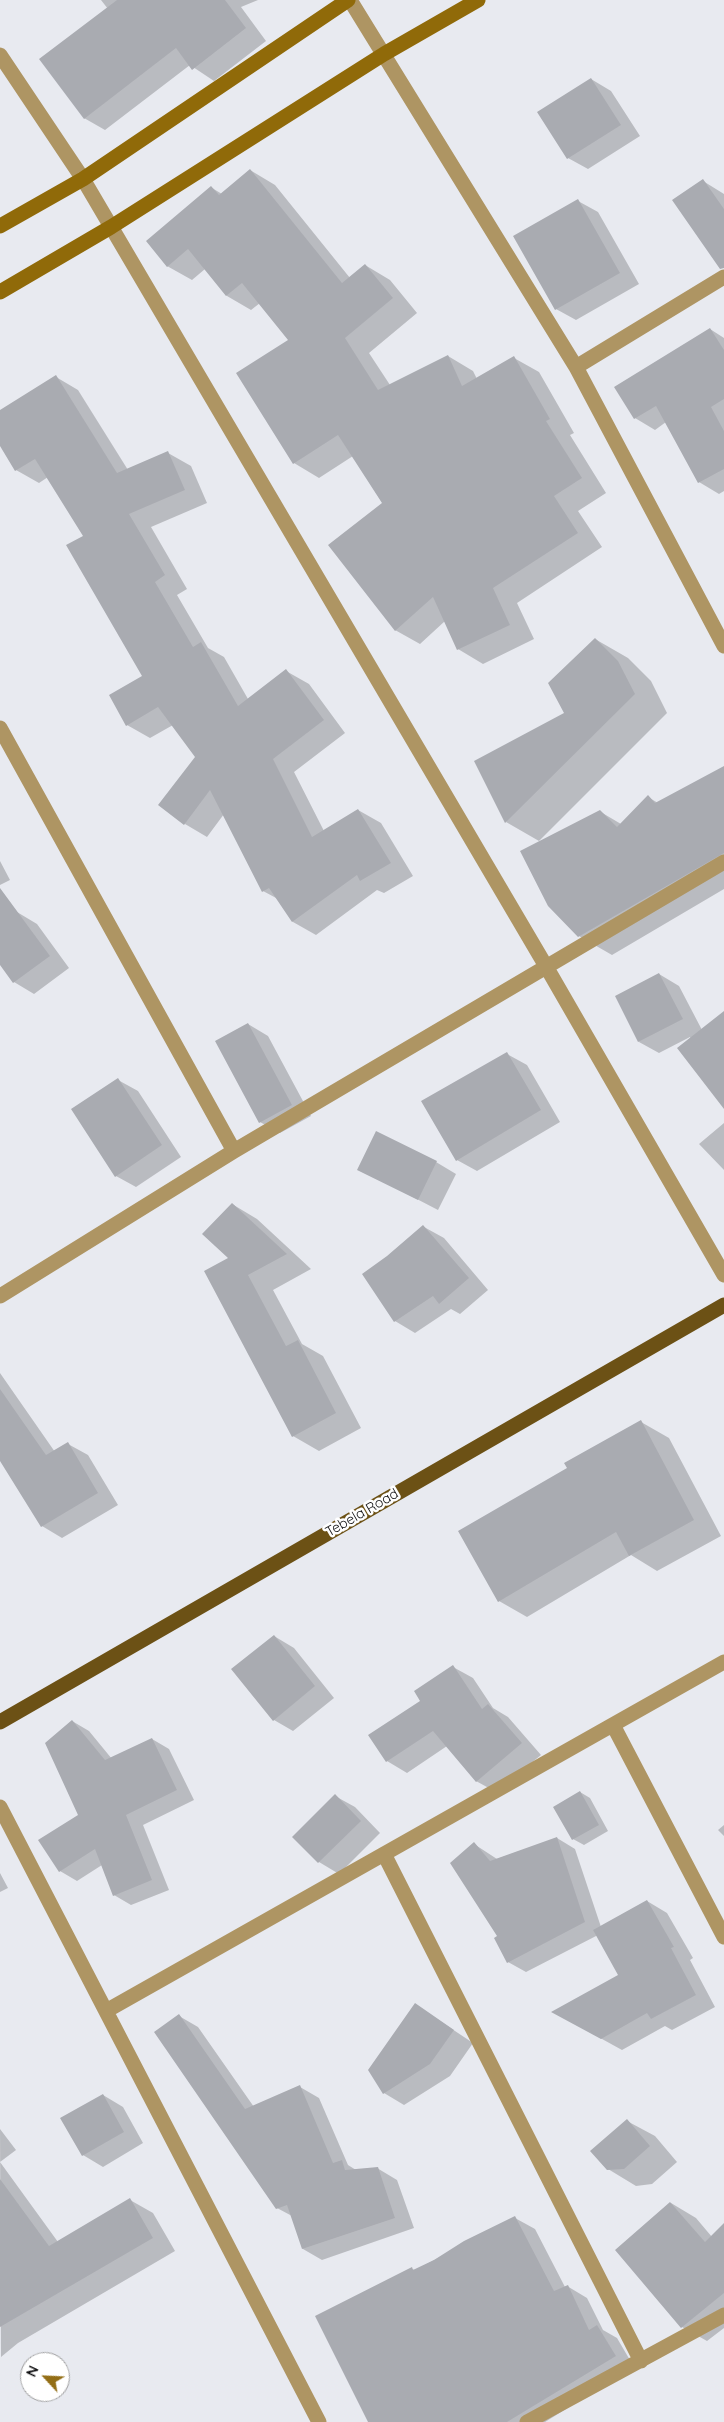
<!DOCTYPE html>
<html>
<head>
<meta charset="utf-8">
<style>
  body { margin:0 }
  #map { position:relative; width:724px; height:2422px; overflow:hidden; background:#e8eaf0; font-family:Quicksand,sans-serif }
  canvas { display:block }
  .north { position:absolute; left:20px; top:2352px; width:50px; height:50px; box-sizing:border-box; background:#fff; border:1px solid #a0a0a1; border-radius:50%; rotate:295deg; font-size:14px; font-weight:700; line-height:20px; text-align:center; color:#111113 }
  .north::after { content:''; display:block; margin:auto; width:18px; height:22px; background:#936e16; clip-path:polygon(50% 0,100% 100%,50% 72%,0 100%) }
</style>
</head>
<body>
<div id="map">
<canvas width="724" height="2422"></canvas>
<div class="north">N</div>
</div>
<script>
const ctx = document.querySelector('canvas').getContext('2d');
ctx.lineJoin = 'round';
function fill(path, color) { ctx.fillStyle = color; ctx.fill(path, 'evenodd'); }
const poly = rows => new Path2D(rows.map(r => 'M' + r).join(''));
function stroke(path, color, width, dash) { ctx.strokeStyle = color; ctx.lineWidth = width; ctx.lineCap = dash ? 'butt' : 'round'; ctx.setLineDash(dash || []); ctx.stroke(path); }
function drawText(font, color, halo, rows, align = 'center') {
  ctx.font = font + ' Quicksand,sans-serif'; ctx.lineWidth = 5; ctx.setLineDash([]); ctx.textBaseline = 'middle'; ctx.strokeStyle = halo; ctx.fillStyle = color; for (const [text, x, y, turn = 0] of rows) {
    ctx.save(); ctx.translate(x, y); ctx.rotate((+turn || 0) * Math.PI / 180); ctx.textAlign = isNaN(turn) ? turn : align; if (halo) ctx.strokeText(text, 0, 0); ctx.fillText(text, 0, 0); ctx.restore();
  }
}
fill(poly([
  [101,0,258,0,241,7,266,41,214,81,190,65,105,130,84,118,108,9],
  [591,79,611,91,640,136,588,169,568,158],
  [250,170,275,185,350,278,365,265,390,280,417,313,369,353,390,385,448,356,473,371,477,379,514,358,539,372,574,433,570,435,606,493,578,511,602,547,517,603,534,639,483,664,458,649,445,621,420,644,395,630,383,504,353,456,319,478,294,463,238,373,290,341,260,303,251,310,227,296,205,269,192,280,167,266,212,188,222,194],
  [703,181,724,194,724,264],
  [578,201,598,212,639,284,576,320,556,309],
  [710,329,724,338,724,491,719,494,699,482,666,422,655,430,635,418],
  [56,377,78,390,128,470,168,453,191,466,207,503,151,527,187,589,177,595,208,648,224,657,248,699,286,671,309,684,345,733,294,772,324,831,358,810,381,823,413,876,384,893,377,890,316,935,293,922,278,899,263,891,224,814,207,837,185,824,197,757,173,725,150,738,127,725,143,677,85,536,48,477,39,483,16,470,0,444,0,411],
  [595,639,628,658,651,681,667,713,539,841,506,822,566,713],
  [724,768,724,889,612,955,579,936,599,811,621,824,648,797,658,803],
  [0,861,10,880,0,885],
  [17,912,37,924,69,968,34,994,14,982,0,963,0,925],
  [659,974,679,986,702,1030,724,1012,724,1107,690,1037,659,1053,639,1042],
  [248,1024,268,1036,311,1116,280,1133,260,1122],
  [507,1054,527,1065,560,1122,477,1171,457,1160],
  [118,1080,138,1091,181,1157,136,1187,116,1176],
  [724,1123,724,1170,699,1144],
  [436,1162,456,1174,438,1210,359,1169],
  [232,1204,257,1219,311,1269,273,1290,302,1344,323,1356,361,1428,319,1451,293,1436,230,1258],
  [424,1227,444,1238,488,1290,460,1314,451,1309,415,1333,395,1321,363,1274,388,1257],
  [0,1373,55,1452,68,1444,88,1455,118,1505,62,1538,42,1526,0,1458],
  [641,1422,669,1438,721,1536,657,1571,631,1555,527,1617,499,1601,569,1468],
  [274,1636,294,1648,334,1698,293,1731,274,1720],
  [453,1667,473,1678,493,1708,508,1717,541,1755,496,1792,476,1781,447,1746,407,1773,387,1761,422,1702],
  [72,1721,89,1731,112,1759,152,1739,169,1749,194,1800,143,1825,169,1890,131,1905,114,1895,102,1865,77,1881,60,1871,80,1815],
  [580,1792,590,1798,608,1831,584,1845,573,1839,554,1807],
  [335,1796,355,1807,380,1833,339,1874,319,1862,293,1837],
  [724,1825,724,1836,718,1830],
  [557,1838,575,1849,601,1927,647,1901,667,1913,693,1958,690,1960,715,2007,672,2030,665,2026,622,2050,573,2023,620,1975,598,1935,526,1972,508,1962,499,1936,474,1844,497,1859],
  [0,1873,8,1888,0,1892],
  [416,2005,473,2043,450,2076,404,2105,384,2093],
  [179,2016,198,2027,254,2107,300,2087,319,2098,348,2165,356,2170,377,2168,397,2180,414,2228,322,2260,303,2249,292,2216,277,2208],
  [103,2095,123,2107,143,2143,103,2167,83,2155],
  [627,2121,655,2136,677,2162,652,2184,636,2186,608,2169],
  [0,2129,16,2150,0,2162,58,2242,130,2200,153,2213,175,2251,18,2343,1,2357],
  [671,2203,696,2218,712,2237,724,2225,724,2328,707,2341,682,2327],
  [515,2218,535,2229,565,2287,567,2286,587,2298,603,2330,617,2338,634,2367,545,2422,369,2422,412,2269,415,2270]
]), '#0003');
fill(poly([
  [117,0,225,0,246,28,192,70,176,48,84,119,39,59],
  [591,78,621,125,567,159,537,112],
  [250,169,342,283,365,264,393,298,345,338,378,390,448,355,462,386,514,356,550,419,546,421,582,478,554,496,578,533,493,588,510,625,457,650,433,597,395,631,328,545,382,503,338,435,293,464,236,373,288,340,242,283,226,296,188,249,167,267,146,241,211,186,219,195],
  [703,179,724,209,724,268,720,269,672,200],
  [578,199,620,273,555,310,513,236],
  [710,328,724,350,724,399,711,407,724,431,724,469,698,483,656,406,634,419,614,387],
  [56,375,117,473,168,451,185,490,129,514,165,575,155,582,193,647,201,642,238,706,286,669,324,720,273,759,312,837,358,809,391,863,360,881,357,875,292,922,269,888,262,892,210,790,184,825,158,805,195,757,158,707,126,726,109,695,142,676,66,545,83,536,35,459,15,471,0,446,0,410],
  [595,638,618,661,635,694,505,823,474,761,564,713,548,683],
  [724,766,724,853,578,937,548,906,520,851,600,810,617,827,648,795,655,803],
  [0,888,50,956,13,983,0,965],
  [659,973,683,1019,638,1042,615,996],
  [724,1011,724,1109,677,1048],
  [248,1023,292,1105,259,1123,215,1041],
  [507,1052,541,1110,456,1161,421,1101],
  [118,1078,162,1145,115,1177,71,1109],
  [376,1131,437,1161,418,1200,357,1170],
  [232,1203,287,1254,248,1275,286,1346,298,1340,336,1413,292,1437,204,1271,228,1258,202,1234],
  [423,1225,469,1278,439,1304,433,1296,394,1322,362,1274,387,1256],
  [0,1389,46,1455,68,1442,98,1493,41,1527,0,1461],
  [641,1420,694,1520,629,1556,616,1532,498,1602,458,1531,567,1468,564,1463],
  [274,1635,315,1686,273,1721,231,1669],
  [453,1665,482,1709,488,1704,522,1743,476,1782,433,1731,386,1762,368,1735,420,1701,414,1691],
  [72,1720,105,1760,152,1738,177,1790,126,1815,152,1880,113,1896,95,1849,59,1872,38,1840,78,1815,45,1743],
  [580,1791,599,1825,572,1840,553,1807],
  [335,1794,361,1821,318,1863,292,1837],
  [557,1837,585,1922,507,1963,494,1938,497,1936,450,1863,474,1842,490,1861],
  [647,1900,674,1947,671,1948,696,1995,651,2019,647,2013,601,2039,551,2012,618,1975,593,1930],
  [415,2003,454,2030,430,2064,383,2094,368,2070],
  [179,2014,245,2109,300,2085,333,2163,342,2160,345,2170,378,2167,395,2218,302,2249,287,2205,276,2209,154,2032],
  [103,2094,124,2132,82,2156,60,2118],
  [627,2119,650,2146,624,2169,607,2170,590,2151],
  [0,2179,49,2246,130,2198,153,2238,0,2327],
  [670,2202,705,2242,724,2223,724,2293,681,2328,615,2250],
  [515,2216,554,2291,568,2285,589,2330,597,2325,616,2356,507,2422,368,2422,315,2316,412,2267,413,2270,434,2260,464,2241]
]), '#a9abb1');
stroke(poly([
  [350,0,576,367,724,646],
  [0,55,83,179,547,968,724,1275],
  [576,367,724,277],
  [0,728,234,1151],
  [0,1296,234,1151,724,862],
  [613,1725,724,1937],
  [0,1807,319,2422],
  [384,1854,641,2361],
  [106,2011,724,1662],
  [527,2422,724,2315]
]), '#ae9563', 15);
stroke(poly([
  [0,226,83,179,348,0],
  [0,292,111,227,384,54,478,0]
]), '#906a09', 15);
stroke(poly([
  [0,1722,724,1305]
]), '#6c5115', 15);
drawText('14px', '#111113', '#fff', [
  ["Tebela Road",362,1513,-30]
]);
</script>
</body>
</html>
